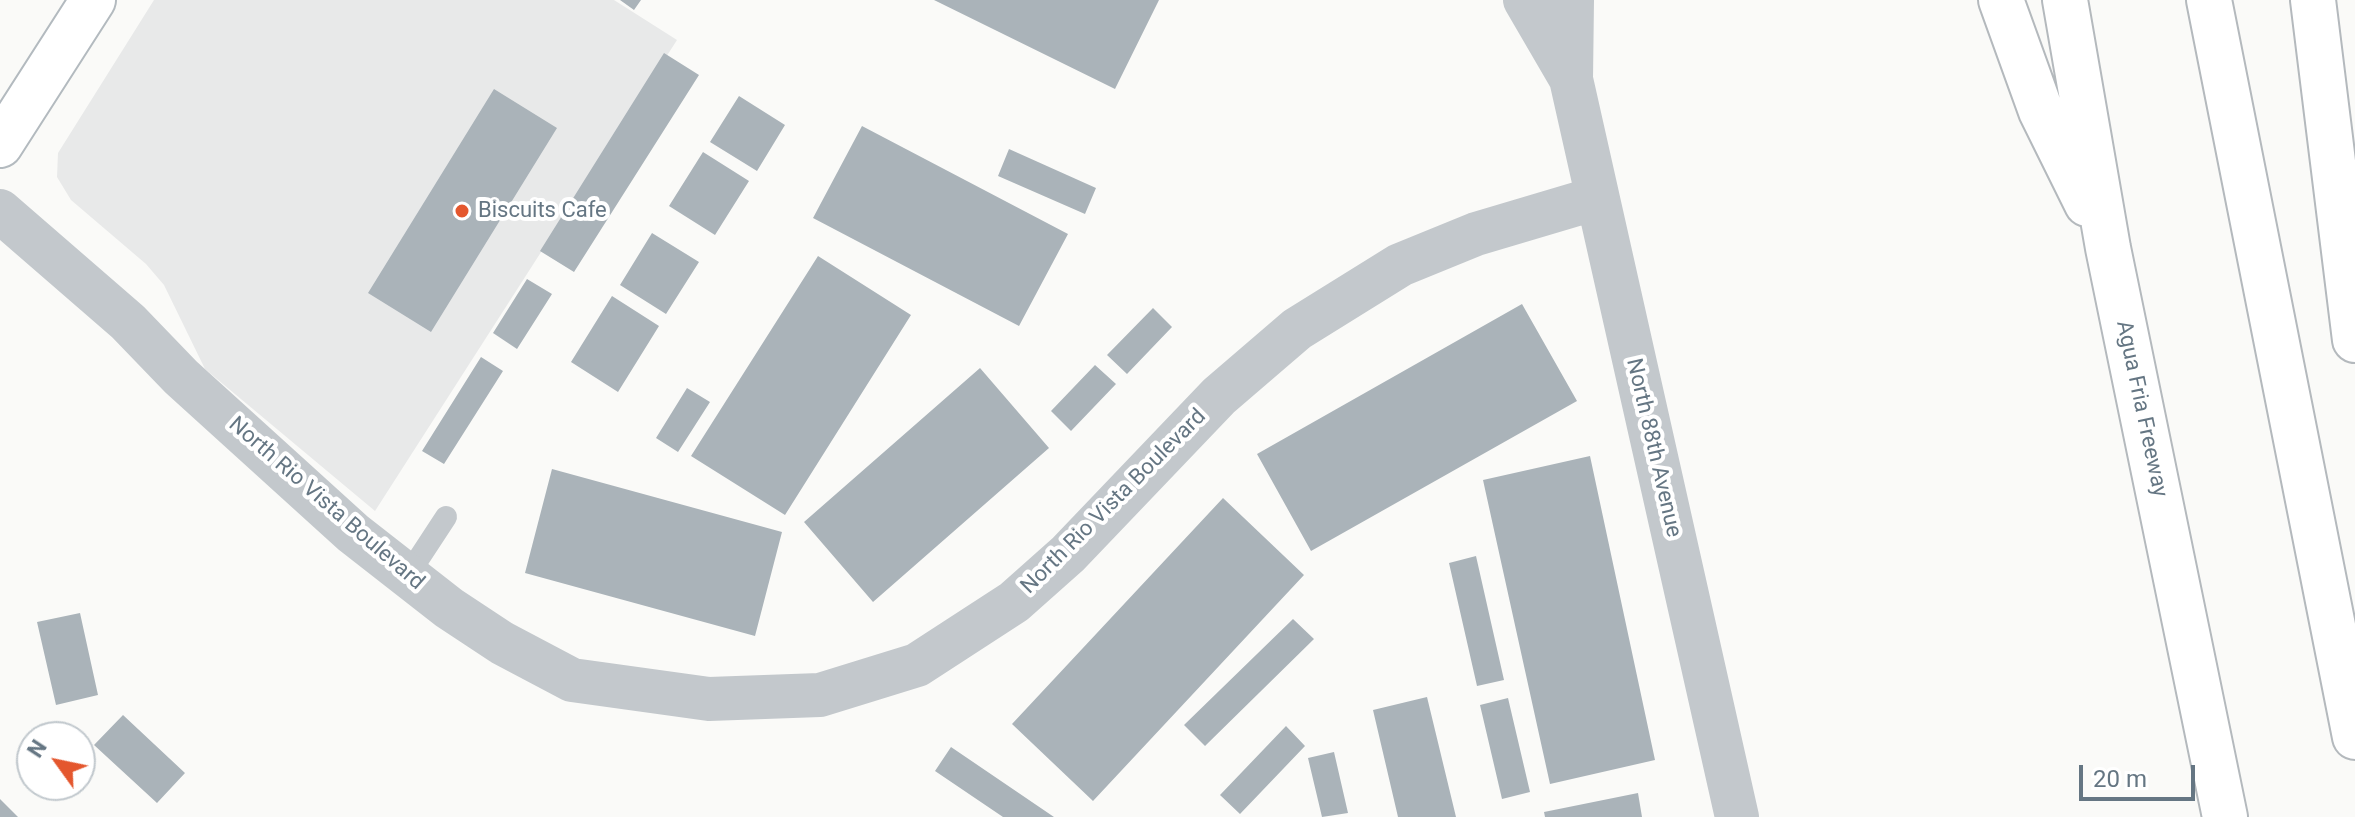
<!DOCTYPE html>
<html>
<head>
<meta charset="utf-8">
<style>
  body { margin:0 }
  #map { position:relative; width:2355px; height:817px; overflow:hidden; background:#fafaf8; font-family:Roboto,sans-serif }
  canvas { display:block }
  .north { position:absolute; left:16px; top:721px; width:80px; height:80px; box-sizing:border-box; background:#fff; border:2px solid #c1c8cd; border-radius:50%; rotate:303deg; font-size:22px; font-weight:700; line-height:32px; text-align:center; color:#657683 }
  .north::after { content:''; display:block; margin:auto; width:28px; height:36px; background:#e4572e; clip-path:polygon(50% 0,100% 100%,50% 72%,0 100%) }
  .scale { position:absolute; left:2079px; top:765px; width:116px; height:36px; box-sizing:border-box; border:4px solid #657683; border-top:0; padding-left:10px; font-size:24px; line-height:28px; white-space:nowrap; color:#657683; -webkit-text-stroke:6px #fff; paint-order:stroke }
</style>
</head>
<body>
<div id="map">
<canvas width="2355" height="817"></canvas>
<div class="north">N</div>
<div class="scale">20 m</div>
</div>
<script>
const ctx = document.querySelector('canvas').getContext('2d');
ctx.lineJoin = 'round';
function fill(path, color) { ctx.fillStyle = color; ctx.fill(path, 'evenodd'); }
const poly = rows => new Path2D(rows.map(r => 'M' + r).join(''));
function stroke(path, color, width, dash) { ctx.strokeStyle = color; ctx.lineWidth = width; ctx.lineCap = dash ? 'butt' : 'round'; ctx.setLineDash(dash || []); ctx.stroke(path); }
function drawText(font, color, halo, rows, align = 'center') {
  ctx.font = font + ' Roboto,sans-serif'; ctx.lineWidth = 8; ctx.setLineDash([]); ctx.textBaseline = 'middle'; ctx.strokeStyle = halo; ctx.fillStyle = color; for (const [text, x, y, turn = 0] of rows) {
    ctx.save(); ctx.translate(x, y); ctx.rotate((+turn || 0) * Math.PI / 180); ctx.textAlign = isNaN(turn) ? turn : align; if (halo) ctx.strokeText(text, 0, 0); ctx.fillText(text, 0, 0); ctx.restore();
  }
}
fill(poly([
  [154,0,614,0,677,40,375,511,205,369,164,285,146,264,71,200,57,177,58,153]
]), '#e8e9e9');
fill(poly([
  [620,0,641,0,634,10],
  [934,0,1159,0,1115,89],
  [664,53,699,75,574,272,540,251],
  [494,89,557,128,431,332,368,293],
  [739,96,785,125,757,171,710,142],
  [862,126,1068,234,1019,326,813,218],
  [1009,149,1096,188,1085,214,998,176],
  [703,152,749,181,715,235,669,206],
  [652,233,699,262,666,314,620,285],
  [818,256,911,315,785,515,691,456],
  [527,279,552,294,517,349,493,333],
  [612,296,659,326,618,392,571,362],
  [1522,304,1577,401,1311,551,1257,454],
  [1153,308,1172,327,1127,374,1107,355],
  [481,357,503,371,444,464,422,451],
  [1095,365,1116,384,1071,431,1051,411],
  [980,368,1049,448,873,602,804,522],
  [687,388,710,402,678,452,656,438],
  [1590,456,1655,760,1550,784,1483,480],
  [552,469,782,532,755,636,525,573],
  [1223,498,1304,575,1093,801,1012,724],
  [1476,556,1504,680,1477,686,1449,563],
  [80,613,98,695,56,705,37,622],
  [1293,619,1314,639,1205,746,1184,725],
  [1427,697,1456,817,1398,817,1373,710],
  [1508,698,1530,792,1502,799,1480,705],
  [123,715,185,773,157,803,94,745],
  [1286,726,1305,746,1240,814,1220,795],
  [951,747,1054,817,1003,817,935,771],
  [1334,752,1348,813,1322,817,1308,758],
  [1638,793,1642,817,1545,817,1544,812],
  [0,799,18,817,0,817]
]), '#aab3b9');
const secondary = poly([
  [0,145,93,0]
]);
const motorway = poly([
  [2001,0,2041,111,2087,204],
  [2065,0,2108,248,2225,817],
  [2209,0,2355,737],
  [2313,0,2355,340]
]);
stroke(secondary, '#b3babf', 48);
stroke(motorway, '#b4b9bd', 48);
stroke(poly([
  [406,578,446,517]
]), '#c3c8cc', 22);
stroke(poly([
  [1525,0,1571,79],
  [1572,0,1571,79,1737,817],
  [0,211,128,322,181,377,353,533,449,608,502,643,572,680,709,699,820,695,917,665,1014,602,1068,554,1219,396,1297,329,1400,265,1476,234,1597,198]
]), '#c3c8cc', 44);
stroke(secondary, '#fff', 44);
stroke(motorway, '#fff', 44);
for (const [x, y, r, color] of [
  [462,211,8,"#e4572e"]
]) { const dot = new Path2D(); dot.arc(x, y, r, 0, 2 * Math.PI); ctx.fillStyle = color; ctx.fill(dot); stroke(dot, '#fff', 3); }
drawText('22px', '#657683', '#fff', [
  ["Biscuits Cafe",478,211]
], 'left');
drawText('22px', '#657683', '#fff', [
  ["Agua Fria Freeway",2141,409,78],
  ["North 88th Avenue",1653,448,77],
  ["North Rio Vista Boulevard",1114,502,-45],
  ["North Rio Vista Boulevard",326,504,41]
]);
</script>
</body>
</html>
